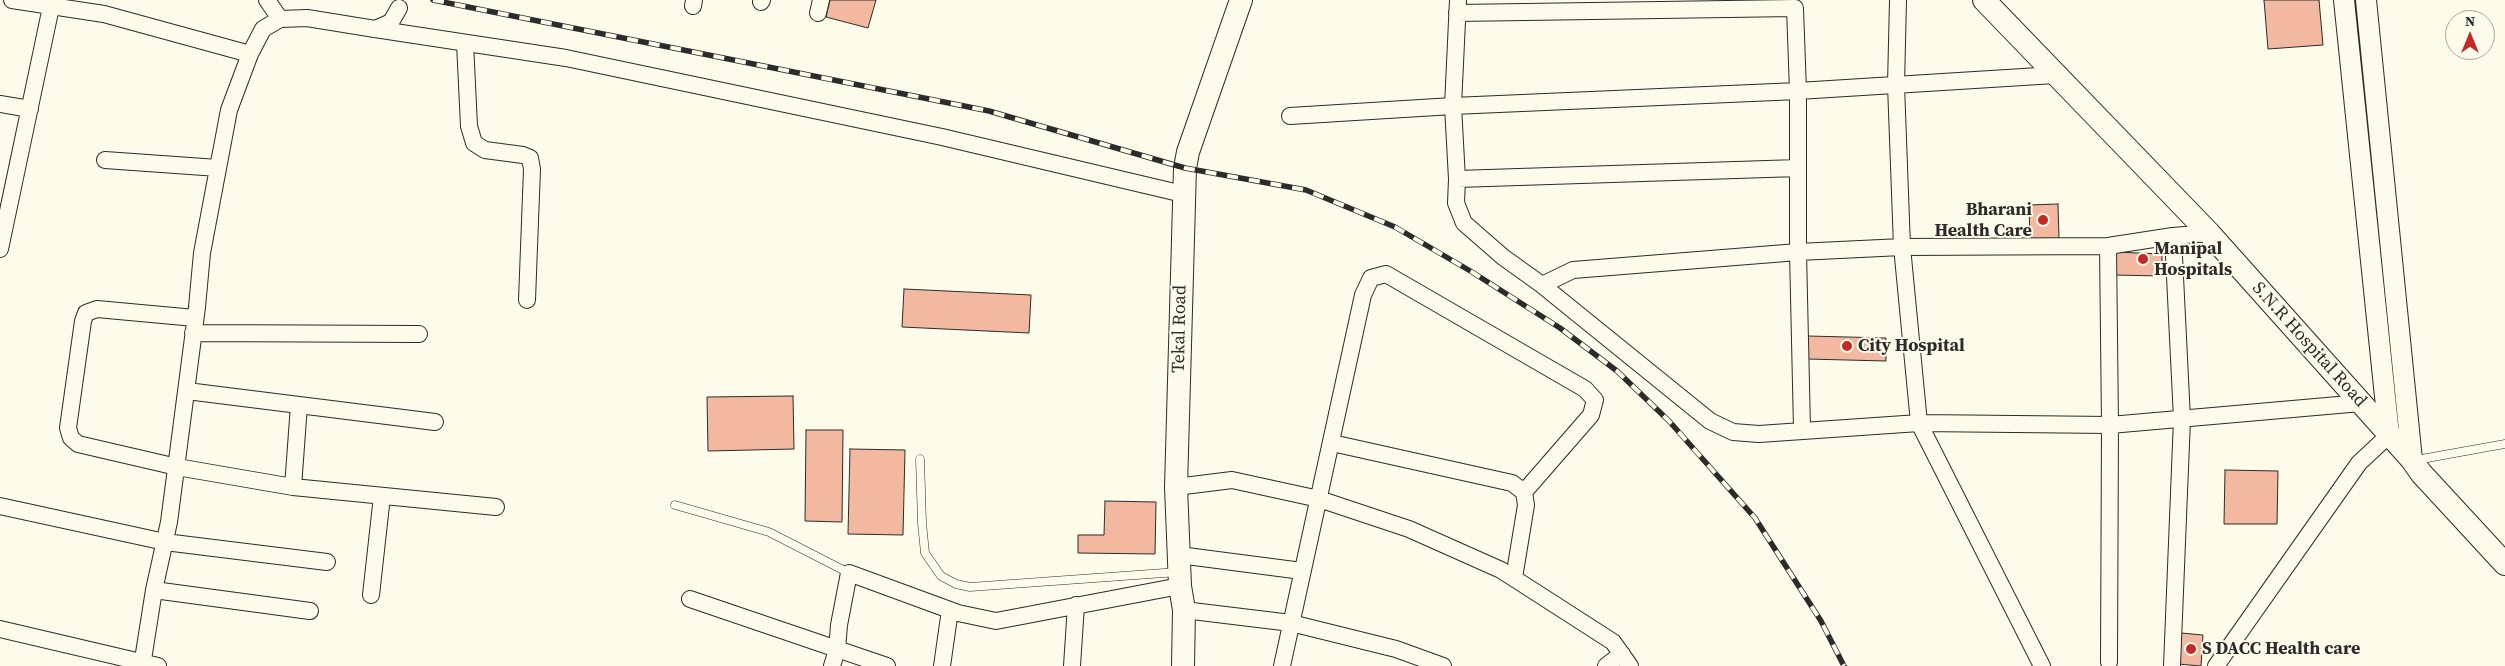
<!DOCTYPE html>
<html>
<head>
<meta charset="utf-8">
<style>
  body { margin:0 }
  #map { position:relative; width:2505px; height:666px; overflow:hidden; background:#fdfbea; font-family:"Source Serif 4",serif }
  canvas { display:block }
  .north { position:absolute; left:2445px; top:10px; width:50px; height:50px; box-sizing:border-box; background:#fdfbea; border:1px solid #a9a89e; border-radius:50%; rotate:0deg; font-size:14px; font-weight:700; line-height:20px; text-align:center; color:#2b2b2b }
  .north::after { content:''; display:block; margin:auto; width:18px; height:22px; background:#c62828; clip-path:polygon(50% 0,100% 100%,50% 72%,0 100%) }
</style>
</head>
<body>
<div id="map">
<canvas width="2505" height="666"></canvas>
<div class="north">N</div>
</div>
<script>
const ctx = document.querySelector('canvas').getContext('2d');
ctx.lineJoin = 'round';
function fill(path, color) { ctx.fillStyle = color; ctx.fill(path, 'evenodd'); }
const poly = rows => new Path2D(rows.map(r => 'M' + r).join(''));
function stroke(path, color, width, dash) { ctx.strokeStyle = color; ctx.lineWidth = width; ctx.lineCap = dash ? 'butt' : 'round'; ctx.setLineDash(dash || []); ctx.stroke(path); }
function drawText(font, color, halo, rows, align = 'center') {
  ctx.font = font + ' "Source Serif 4",serif'; ctx.lineWidth = 4; ctx.setLineDash([]); ctx.textBaseline = 'middle'; ctx.strokeStyle = halo; ctx.fillStyle = color; for (const [text, x, y, turn = 0] of rows) {
    ctx.save(); ctx.translate(x, y); ctx.rotate((+turn || 0) * Math.PI / 180); ctx.textAlign = isNaN(turn) ? turn : align; if (halo) ctx.strokeText(text, 0, 0); ctx.fillText(text, 0, 0); ctx.restore();
  }
}
const building = poly([
  [830,0,876,0,868,28,826,17,830,0],
  [2264,0,2319,0,2323,45,2268,49,2264,0],
  [2058,204,2059,239,2030,240,2029,205,2058,204],
  [2114,252,2162,254,2162,276,2113,275,2114,252],
  [904,289,1031,295,1029,333,902,327,904,289],
  [1808,336,1886,338,1886,361,1807,359,1808,336],
  [793,396,794,449,708,451,707,397,793,396],
  [806,430,843,430,842,522,805,521,806,430],
  [850,449,905,450,903,535,848,534,850,449],
  [2225,470,2278,471,2277,524,2224,524,2225,470],
  [1105,501,1156,502,1155,554,1078,553,1078,535,1104,535,1105,501],
  [2181,633,2203,635,2201,666,2178,664,2181,633]
]);
fill(building, '#f2b8a0');
stroke(building, '#2b2b2b', 1);
const service = poly([
  [920,459,922,523,925,553,941,576,956,584,970,587,1178,572],
  [2416,460,2505,444],
  [675,505,769,532,849,573]
]);
const minor = poly([
  [12,0,104,14,250,54,229,110,202,253,197,307,169,522,154,590,142,666],
  [267,0,280,19],
  [1898,0,1896,85,1902,247,1919,423,2042,666],
  [761,2,762,0],
  [693,6,694,0],
  [818,13,821,0],
  [1457,13,1795,8,1798,91,1453,106,1458,0],
  [375,29,566,58,942,137,1183,194],
  [465,43,469,126,474,143,485,150,523,155,530,158,532,169,527,300],
  [250,54,263,29,280,19,307,18,375,29,391,22,399,8],
  [0,104,30,109],
  [1290,116,1453,106,1457,179,1798,168],
  [105,160,218,168],
  [1457,179,1456,203,1464,223,1503,257,1542,285,1710,421,1733,432,1759,434,1919,423,2110,425,2361,403],
  [2108,246,2110,425,2109,662],
  [0,249,51,7],
  [1542,285,1573,270,1798,252,1798,91,2055,75],
  [195,318,97,309,86,313,83,321,68,428,71,438,78,444,177,467,293,487,496,507],
  [193,333,419,334],
  [187,391,435,422],
  [1802,429,1798,252,1902,247,2108,246,2173,236,2209,233],
  [1332,443,1512,483,1524,492,1526,505,1514,578],
  [293,487,299,405],
  [1176,487,1232,480,1319,499,1409,529,1501,570,1613,642,1630,666],
  [0,506,165,542,327,562],
  [1179,555,1302,571],
  [154,590,310,611],
  [371,595,382,496],
  [690,599,887,666],
  [1184,610,1291,623,1396,649,1443,666],
  [0,629,158,666],
  [832,666,837,650,839,625,849,573,958,613,996,621,1180,586],
  [942,666,950,610],
  [1072,666,1076,605],
  [1282,666,1363,295,1371,278,1386,274,1585,389,1595,400,1591,415,1524,492],
  [1606,666,1622,654],
  [2172,666,2182,419,2173,236],
  [2216,666,2359,463,2389,435]
]);
const tertiary = poly([
  [2344,0,2389,435],
  [2366,0,2412,460]
]);
const secondary = poly([
  [1984,0,2209,233,2412,460,2421,473,2505,564],
  [1183,666,1184,610,1180,586,1176,487,1185,168,1188,152,1241,0]
]);
stroke(service, '#2b2b2b', 9);
stroke(minor, '#2b2b2b', 18);
stroke(tertiary, '#2b2b2b', 22);
stroke(secondary, '#2b2b2b', 24);
stroke(service, '#fdfbea', 8);
stroke(minor, '#fdfbea', 16);
stroke(tertiary, '#fdfbea', 20);
stroke(secondary, '#fdfbea', 22);
const rail = poly([
  [433,0,989,111,1185,168,1306,190,1395,227,1472,272,1560,328,1617,371,1669,421,1755,518,1821,621,1844,666]
]);
stroke(rail, '#2b2b2b', 5.5);
stroke(rail, '#fdfbea', 4, [11]);
for (const [x, y, r, color] of [
  [2043,220,6,"#c62828"],
  [2143,259,6,"#c62828"],
  [1847,346,6,"#c62828"],
  [2191,649,6,"#c62828"]
]) { const dot = new Path2D(); dot.arc(x, y, r, 0, 2 * Math.PI); ctx.fillStyle = color; ctx.fill(dot); stroke(dot, '#fdfbea', 2); }
drawText('bold 18px', '#2b2b2b', '#fdfbea', [
  ["Bharani",2032,210,"right"],
  ["Health Care",2032,231,"right"],
  ["Manipal",2154,249],
  ["Hospitals",2154,270],
  ["City Hospital",1858,346],
  ["S DACC Health care",2202,649]
], 'left');
drawText('18px', '#2b2b2b', '#fdfbea', [
  ["Tekal Road",1180,329,-89],
  ["S.N.R Hospital Road",2309,345,48]
]);
</script>
</body>
</html>
